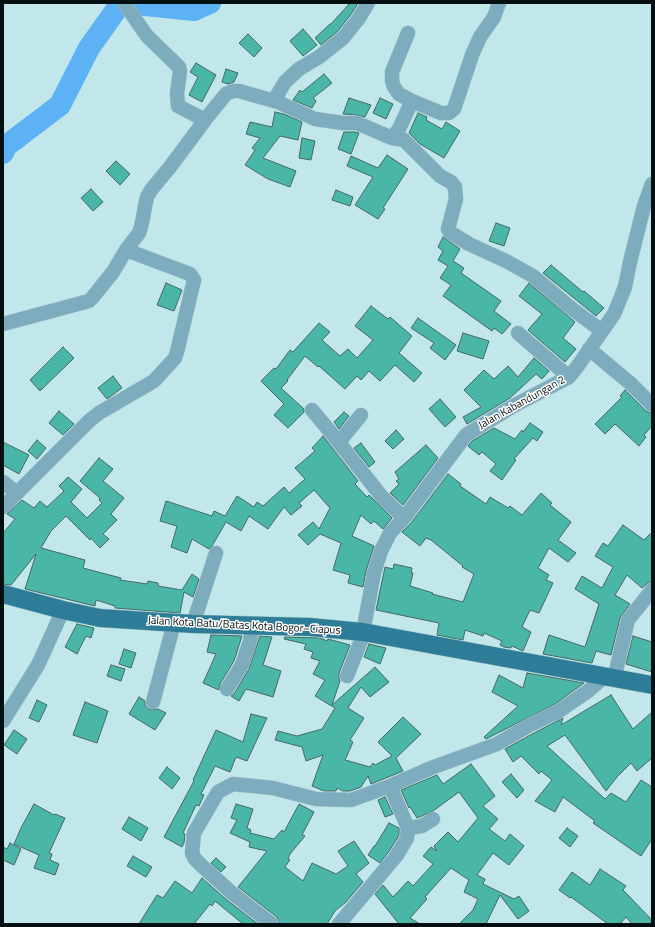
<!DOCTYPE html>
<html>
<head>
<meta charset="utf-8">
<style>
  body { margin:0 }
  #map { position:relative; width:655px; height:927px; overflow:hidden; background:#c1e7eb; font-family:"Titillium Web",sans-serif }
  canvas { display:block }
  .frame { position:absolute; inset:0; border:4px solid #030f10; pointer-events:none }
</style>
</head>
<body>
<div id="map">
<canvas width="655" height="927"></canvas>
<div class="frame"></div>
</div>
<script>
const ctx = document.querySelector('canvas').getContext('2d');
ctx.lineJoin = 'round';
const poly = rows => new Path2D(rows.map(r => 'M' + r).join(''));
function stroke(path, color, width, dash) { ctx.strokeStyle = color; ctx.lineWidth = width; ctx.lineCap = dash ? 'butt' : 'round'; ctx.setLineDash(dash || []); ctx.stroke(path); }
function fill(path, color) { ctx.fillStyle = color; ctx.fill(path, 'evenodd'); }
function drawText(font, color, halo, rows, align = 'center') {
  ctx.font = font + ' "Titillium Web",sans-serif'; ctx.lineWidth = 3; ctx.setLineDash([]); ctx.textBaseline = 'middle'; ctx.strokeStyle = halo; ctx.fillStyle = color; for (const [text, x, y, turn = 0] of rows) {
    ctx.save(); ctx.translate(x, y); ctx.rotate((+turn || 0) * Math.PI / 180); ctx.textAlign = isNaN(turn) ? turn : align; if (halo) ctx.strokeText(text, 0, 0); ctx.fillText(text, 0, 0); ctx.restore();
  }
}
stroke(poly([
  [125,3,194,10,210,3],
  [3,153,6,146,60,105,89,48,121,3]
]), '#5db1f5', 22);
const building = poly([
  [350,3,358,3,352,13,337,32,321,45,315,38,330,24,331,24,350,3],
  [303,29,317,45,303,56,290,41,303,29],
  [248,34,262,48,254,57,239,43,248,34],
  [196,63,216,75,202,102,189,95,198,77,190,72,196,63],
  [226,69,238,73,234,82,228,84,222,82,226,69],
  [324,74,332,83,313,98,316,101,312,108,293,100,300,90,302,92,324,74],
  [349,98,371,105,365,117,357,115,343,114,349,98],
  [380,98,393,104,386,119,373,113,380,98],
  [275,112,284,114,302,122,298,140,280,136,263,158,296,171,290,187,268,179,245,165,255,150,252,148,260,138,246,134,250,122,272,127,275,112],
  [418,113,427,117,426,120,442,129,446,122,460,131,444,158,420,144,409,133,418,113],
  [344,132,355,132,359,133,351,154,338,149,344,132],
  [302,138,315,141,311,160,299,158,302,138],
  [387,155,408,169,383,208,385,209,378,219,355,205,373,177,347,166,351,156,378,168,387,155],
  [116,161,130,174,120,185,106,171,116,161],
  [91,189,103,202,93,211,81,198,91,189],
  [336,190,353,197,350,206,332,200,336,190],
  [496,223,510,228,504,246,489,241,496,223],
  [443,237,460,249,453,261,464,268,461,273,501,301,494,311,511,324,502,334,494,328,492,331,443,296,451,285,440,278,448,266,438,260,443,251,438,247,443,237],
  [551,265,583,292,584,291,604,308,596,316,543,273,551,265],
  [166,283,182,290,174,311,157,305,166,283],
  [529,283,575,322,563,338,576,349,565,362,528,330,542,314,519,296,529,283],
  [371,306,388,319,390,317,412,336,399,353,422,373,414,382,395,365,380,381,369,371,361,380,357,376,345,389,319,366,318,367,305,356,287,380,288,381,281,388,304,409,304,412,288,428,274,415,284,404,261,381,274,368,276,369,290,350,293,352,319,323,330,332,322,340,340,356,348,349,357,358,373,340,355,326,371,306],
  [418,318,456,345,445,360,430,348,434,343,411,328,418,318],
  [463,333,489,341,483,359,457,351,463,333],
  [63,347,74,358,40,391,30,380,63,347],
  [534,358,549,371,542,379,536,374,510,398,467,424,463,417,481,407,464,390,484,370,494,379,508,366,518,377,534,358],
  [113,376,122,388,107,399,98,388,113,376],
  [625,390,646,411,652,414,652,426,644,435,646,437,639,446,615,424,605,434,595,424,622,397,620,396,625,390],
  [440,399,456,417,445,427,429,409,440,399],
  [59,411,74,424,63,435,49,423,59,411],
  [344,412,349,416,339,429,334,422,344,412],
  [530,423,543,432,537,441,533,438,514,459,516,460,502,480,490,471,496,464,482,452,479,455,468,446,472,441,494,428,515,439,522,430,523,432,530,423],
  [396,430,404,439,393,449,385,441,396,430],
  [323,436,358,481,355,484,367,497,369,495,392,518,383,529,374,521,371,524,361,515,352,536,374,546,366,571,363,587,348,583,350,575,333,570,341,543,320,534,308,545,298,535,313,522,319,529,330,508,314,490,299,503,302,506,291,515,284,507,268,529,249,516,241,531,226,522,212,546,209,549,192,539,187,553,171,547,177,526,160,521,166,501,212,516,214,511,225,516,237,496,254,507,257,502,263,506,284,487,289,493,305,479,295,468,315,451,312,448,323,436],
  [37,440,46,448,37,459,28,451,37,440],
  [3,442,29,455,19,474,3,465,3,442],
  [361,443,375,462,369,467,354,448,361,443],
  [426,445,438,458,403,505,390,493,399,484,396,481,399,479,395,472,426,445],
  [99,458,113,469,103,481,124,498,111,514,117,520,103,534,109,539,100,548,91,538,90,540,66,516,51,531,41,548,85,560,83,568,121,578,120,580,147,584,148,581,158,583,158,586,182,590,192,574,199,579,193,597,184,592,180,613,115,608,115,606,96,600,95,606,25,589,36,554,11,585,3,584,3,533,15,519,7,514,22,500,34,508,40,501,47,507,64,491,59,486,68,477,82,489,71,502,87,518,102,503,99,500,100,498,80,481,99,458],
  [448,474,461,484,460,486,486,504,490,497,508,508,510,506,522,515,541,493,552,503,550,505,571,522,558,540,576,553,568,562,549,548,538,568,549,575,546,580,553,583,539,613,530,610,522,627,531,632,523,651,512,646,511,648,504,647,500,645,502,641,484,633,483,636,465,630,463,640,437,635,439,623,376,610,385,567,393,569,394,564,412,568,411,573,413,573,410,586,433,593,432,594,463,602,474,574,462,567,463,566,431,540,426,538,420,546,402,532,411,523,448,474],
  [623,525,644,540,652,532,652,582,649,582,642,588,627,575,615,595,630,604,620,618,611,655,596,651,592,663,543,654,549,635,585,647,599,604,575,589,582,576,602,588,613,567,595,556,603,543,608,546,623,525],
  [77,624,94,628,91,638,86,636,77,654,65,647,77,624],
  [211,635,242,636,234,661,220,684,219,690,203,683,216,654,207,652,211,635],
  [260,636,272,637,263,665,281,671,273,697,246,689,239,701,231,696,234,694,249,669,260,636],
  [633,636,652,642,652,672,626,664,633,636],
  [285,637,320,638,327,641,328,639,332,640,350,645,339,673,339,678,340,681,332,705,375,667,389,682,370,697,361,687,348,708,364,718,350,740,353,742,345,760,370,767,373,763,375,765,392,756,378,742,403,717,421,734,396,758,403,771,371,784,368,776,361,787,350,791,343,791,337,788,336,791,324,791,312,786,323,755,306,761,302,747,275,740,278,731,297,736,322,729,335,708,315,696,325,680,313,674,320,661,311,658,313,652,304,649,306,644,284,639,285,637],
  [369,644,386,648,380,664,364,657,369,644],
  [124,649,136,653,131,668,119,664,124,649],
  [111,665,125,669,121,681,107,676,111,665],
  [527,673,584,683,555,704,486,739,484,737,518,706,492,692,499,675,523,688,527,673],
  [611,695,633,729,652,712,652,758,637,771,631,763,617,777,606,791,565,735,547,746,605,799,611,793,626,802,641,780,652,787,652,839,641,856,593,823,595,821,563,797,555,812,535,801,552,780,541,771,539,774,521,756,513,762,505,749,534,733,563,718,561,725,611,695],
  [139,697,145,701,145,705,147,708,151,710,158,709,166,713,155,730,129,714,139,697],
  [37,700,47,705,39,722,29,718,37,700],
  [85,702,108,711,97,743,73,735,85,702],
  [251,714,267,718,247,761,236,757,230,772,215,766,201,794,204,795,199,806,196,805,183,833,185,834,184,843,182,847,164,837,194,781,193,780,216,730,243,742,251,714],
  [14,730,27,739,17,754,4,745,14,730],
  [471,764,495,796,483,806,498,819,489,829,505,841,510,834,524,846,509,865,493,853,477,875,485,879,483,884,514,899,519,896,529,911,518,919,500,895,486,924,459,924,473,910,478,899,464,892,469,880,451,868,425,897,427,899,410,918,420,924,399,924,375,894,383,885,393,897,408,881,413,886,433,864,423,856,431,847,437,851,434,846,448,832,458,842,478,818,459,792,433,811,417,818,410,807,409,808,401,790,437,775,443,784,471,764],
  [167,767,180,778,172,789,159,778,167,767],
  [511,774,524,790,517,798,502,782,511,774],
  [385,797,393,814,385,817,378,800,385,797],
  [34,804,54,815,55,814,65,818,49,853,52,854,50,860,59,864,55,875,34,868,39,855,14,844,21,828,34,804],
  [236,804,253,809,247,828,251,830,250,833,274,839,282,830,284,832,299,804,314,812,302,835,305,836,290,854,288,859,290,860,285,867,303,881,312,863,336,874,348,866,338,851,354,841,369,863,356,874,363,882,346,902,335,911,327,924,280,924,277,917,238,887,267,851,249,847,250,842,230,833,237,820,231,818,236,804],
  [129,817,148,828,141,841,122,829,129,817],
  [389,823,399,828,399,835,390,850,380,863,368,855,374,846,375,846,389,823],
  [567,828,578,836,570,847,559,838,567,828],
  [10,843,21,849,14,865,3,860,3,847,7,849,10,843],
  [133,856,152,867,146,877,127,866,133,856],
  [216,858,226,867,221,872,211,863,216,858],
  [600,869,626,886,623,890,652,920,652,924,632,924,626,917,620,924,608,924,571,897,570,898,559,890,572,872,590,885,600,869],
  [202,878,228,901,258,924,243,924,215,901,212,906,210,904,194,924,139,924,157,895,163,898,175,881,192,893,202,878]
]);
fill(building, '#49b6a7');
stroke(building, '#466862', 1);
const minor = poly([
  [124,3,147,36,179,67,180,72,177,93,178,106,205,120],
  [368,3,359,18,343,38,319,57,299,69,285,82,276,97,278,102,315,119,343,123,357,123,392,138,404,140,440,176,451,182,455,187,456,199,448,229,451,233,469,244,506,261,533,276,571,308,602,331],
  [408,33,392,72,392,81,394,87,399,94,412,101,441,113,449,113,454,109,472,55,480,37,494,17,499,3],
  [392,138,399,129,412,101],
  [3,324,89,301,92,298,113,272,126,250,139,233,141,227,147,197,151,190,170,167,208,116,226,94,233,91,239,91,278,102],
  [518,333,569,377],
  [589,349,630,383,652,405],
  [312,410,333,435,382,497,404,518],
  [339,442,361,415],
  [3,482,17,493],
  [3,507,89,421,99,413,154,381,175,358,177,352,194,280,190,274,126,250],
  [193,624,216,553],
  [347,676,362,638,374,573,381,551,390,533,404,518,466,435,515,405,569,377,577,367,614,314,625,287,630,262,644,206,652,184],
  [614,679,628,620,652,590],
  [227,689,242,665,250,641,253,625],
  [153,702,174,623],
  [3,721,38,665,63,610],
  [408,828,422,826,433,819],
  [272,924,233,894,201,865,195,859,192,853,194,833,218,792,233,784,273,788,316,799,351,800,390,786,431,768,497,744,530,725,559,711,588,691,604,677],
  [339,924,397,855,407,838,408,828,390,786]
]);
const major = poly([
  [3,594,63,610,100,618,193,624,310,627,363,632,652,685]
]);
stroke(minor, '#a3c4c8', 15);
stroke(major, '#a3c4c8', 19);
stroke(minor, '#7dacbf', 14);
stroke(major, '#2d7d98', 18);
drawText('11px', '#030f10', '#fff', [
  ["Jalan Kabandungan 2",522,403,-29],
  ["Jalan Kota Batu/Batas Kota Bogor–Ciapus",244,626,3]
]);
</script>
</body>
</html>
